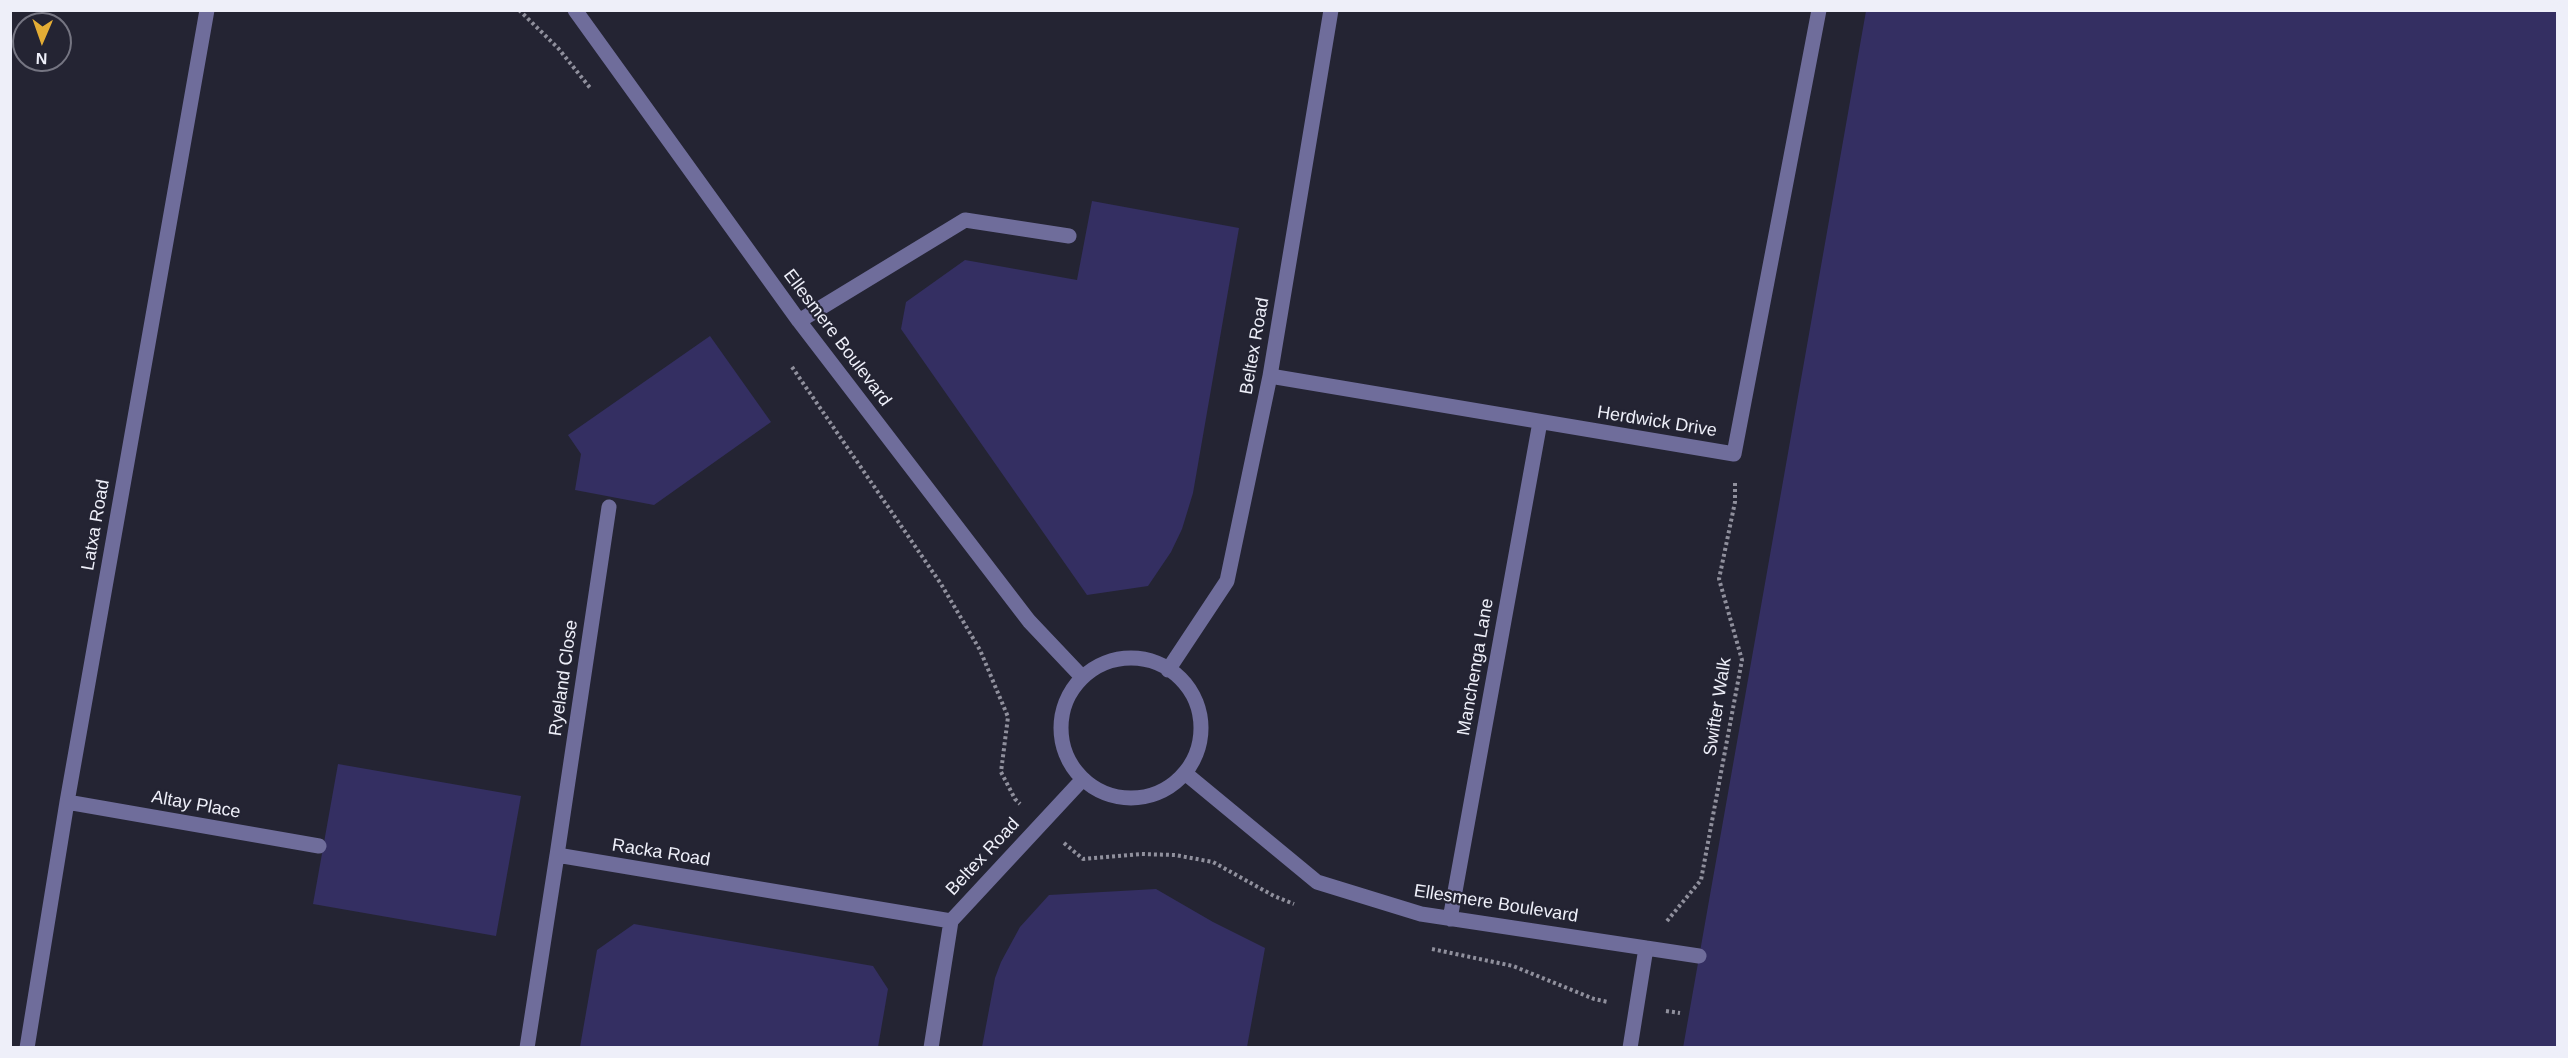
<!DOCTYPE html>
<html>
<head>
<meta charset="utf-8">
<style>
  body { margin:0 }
  #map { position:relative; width:2568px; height:1058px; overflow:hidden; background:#242433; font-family:Helvetica,sans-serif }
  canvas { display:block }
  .frame { position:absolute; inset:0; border:12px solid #eeeff9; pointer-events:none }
  .north { position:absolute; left:12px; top:12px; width:60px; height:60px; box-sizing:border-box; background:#242433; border:2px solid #757582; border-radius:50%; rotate:182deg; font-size:16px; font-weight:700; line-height:24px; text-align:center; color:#eeeff9 }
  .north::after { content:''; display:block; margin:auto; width:21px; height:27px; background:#e4ad35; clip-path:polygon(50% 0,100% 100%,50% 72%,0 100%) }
</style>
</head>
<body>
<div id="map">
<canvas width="2568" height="1058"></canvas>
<div class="frame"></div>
<div class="north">N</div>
</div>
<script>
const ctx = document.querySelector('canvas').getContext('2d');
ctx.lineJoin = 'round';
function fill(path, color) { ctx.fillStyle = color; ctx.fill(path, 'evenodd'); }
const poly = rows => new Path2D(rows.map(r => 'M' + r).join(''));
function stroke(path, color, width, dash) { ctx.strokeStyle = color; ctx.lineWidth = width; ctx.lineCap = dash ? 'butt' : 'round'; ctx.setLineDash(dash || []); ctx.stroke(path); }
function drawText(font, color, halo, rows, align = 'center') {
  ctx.font = font + ' Helvetica,sans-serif'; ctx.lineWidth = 4.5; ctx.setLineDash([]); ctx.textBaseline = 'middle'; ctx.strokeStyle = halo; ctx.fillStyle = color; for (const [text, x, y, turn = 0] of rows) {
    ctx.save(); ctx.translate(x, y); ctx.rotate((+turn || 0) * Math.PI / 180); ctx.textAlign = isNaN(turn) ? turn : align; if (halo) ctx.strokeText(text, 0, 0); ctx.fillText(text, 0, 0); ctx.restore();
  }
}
fill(poly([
  [1866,11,2557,11,2557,1047,1683,1048],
  [1092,201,1239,228,1193,493,1182,529,1171,552,1148,586,1087,595,901,329,906,302,965,260,1077,280],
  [710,336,771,422,654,505,575,490,581,454,568,435],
  [338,764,521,796,496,936,313,904],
  [1156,889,1213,922,1265,948,1247,1047,982,1047,995,978,1001,962,1020,927,1049,895],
  [634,924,873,966,888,989,878,1047,580,1047,597,950]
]), '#342f62');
stroke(poly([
  [519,10,558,48,591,89],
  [792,367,941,584,980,650,1008,717,1001,772,1015,799,1020,804],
  [1064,843,1083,859,1141,854,1175,855,1213,862,1274,896,1294,904],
  [1667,921,1701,880,1742,660,1719,579,1735,502,1735,482],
  [1432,949,1513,966,1594,999,1608,1002],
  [1666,1011,1680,1013]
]), '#90909d', 4, [3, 3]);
stroke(poly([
  [575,10,799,321,1029,621,1082,677],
  [799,321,965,220,1069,236],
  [1270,376,1734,454,1819,10],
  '1061 728a70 70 0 1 1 140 0a70 70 0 1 1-140 0Z',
  [1168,670,1227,581,1270,376,1331,10],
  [1185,773,1317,882,1421,914,1699,956],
  [67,802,319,846],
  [557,855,609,507],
  [1450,919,1540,422],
  [27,1048,67,802,207,10],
  [527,1048,557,855,951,921],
  [931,1048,951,921,1082,780],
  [1630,1048,1646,948]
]), '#6f6d9b', 15);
drawText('18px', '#eeeff9', '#242433', [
  ["Ellesmere Boulevard",837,338,53],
  ["Beltex Road",1255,346,-80],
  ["Herdwick Drive",1657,422,9],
  ["Latxa Road",96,525,-80],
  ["Manchenga Lane",1476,667,-80],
  ["Ryeland Close",564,678,-82],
  ["Swifter Walk",1718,707,-81],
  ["Altay Place",196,805,10],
  ["Racka Road",661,853,9],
  ["Beltex Road",983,857,-47],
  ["Ellesmere Boulevard",1496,904,9]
]);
</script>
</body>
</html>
